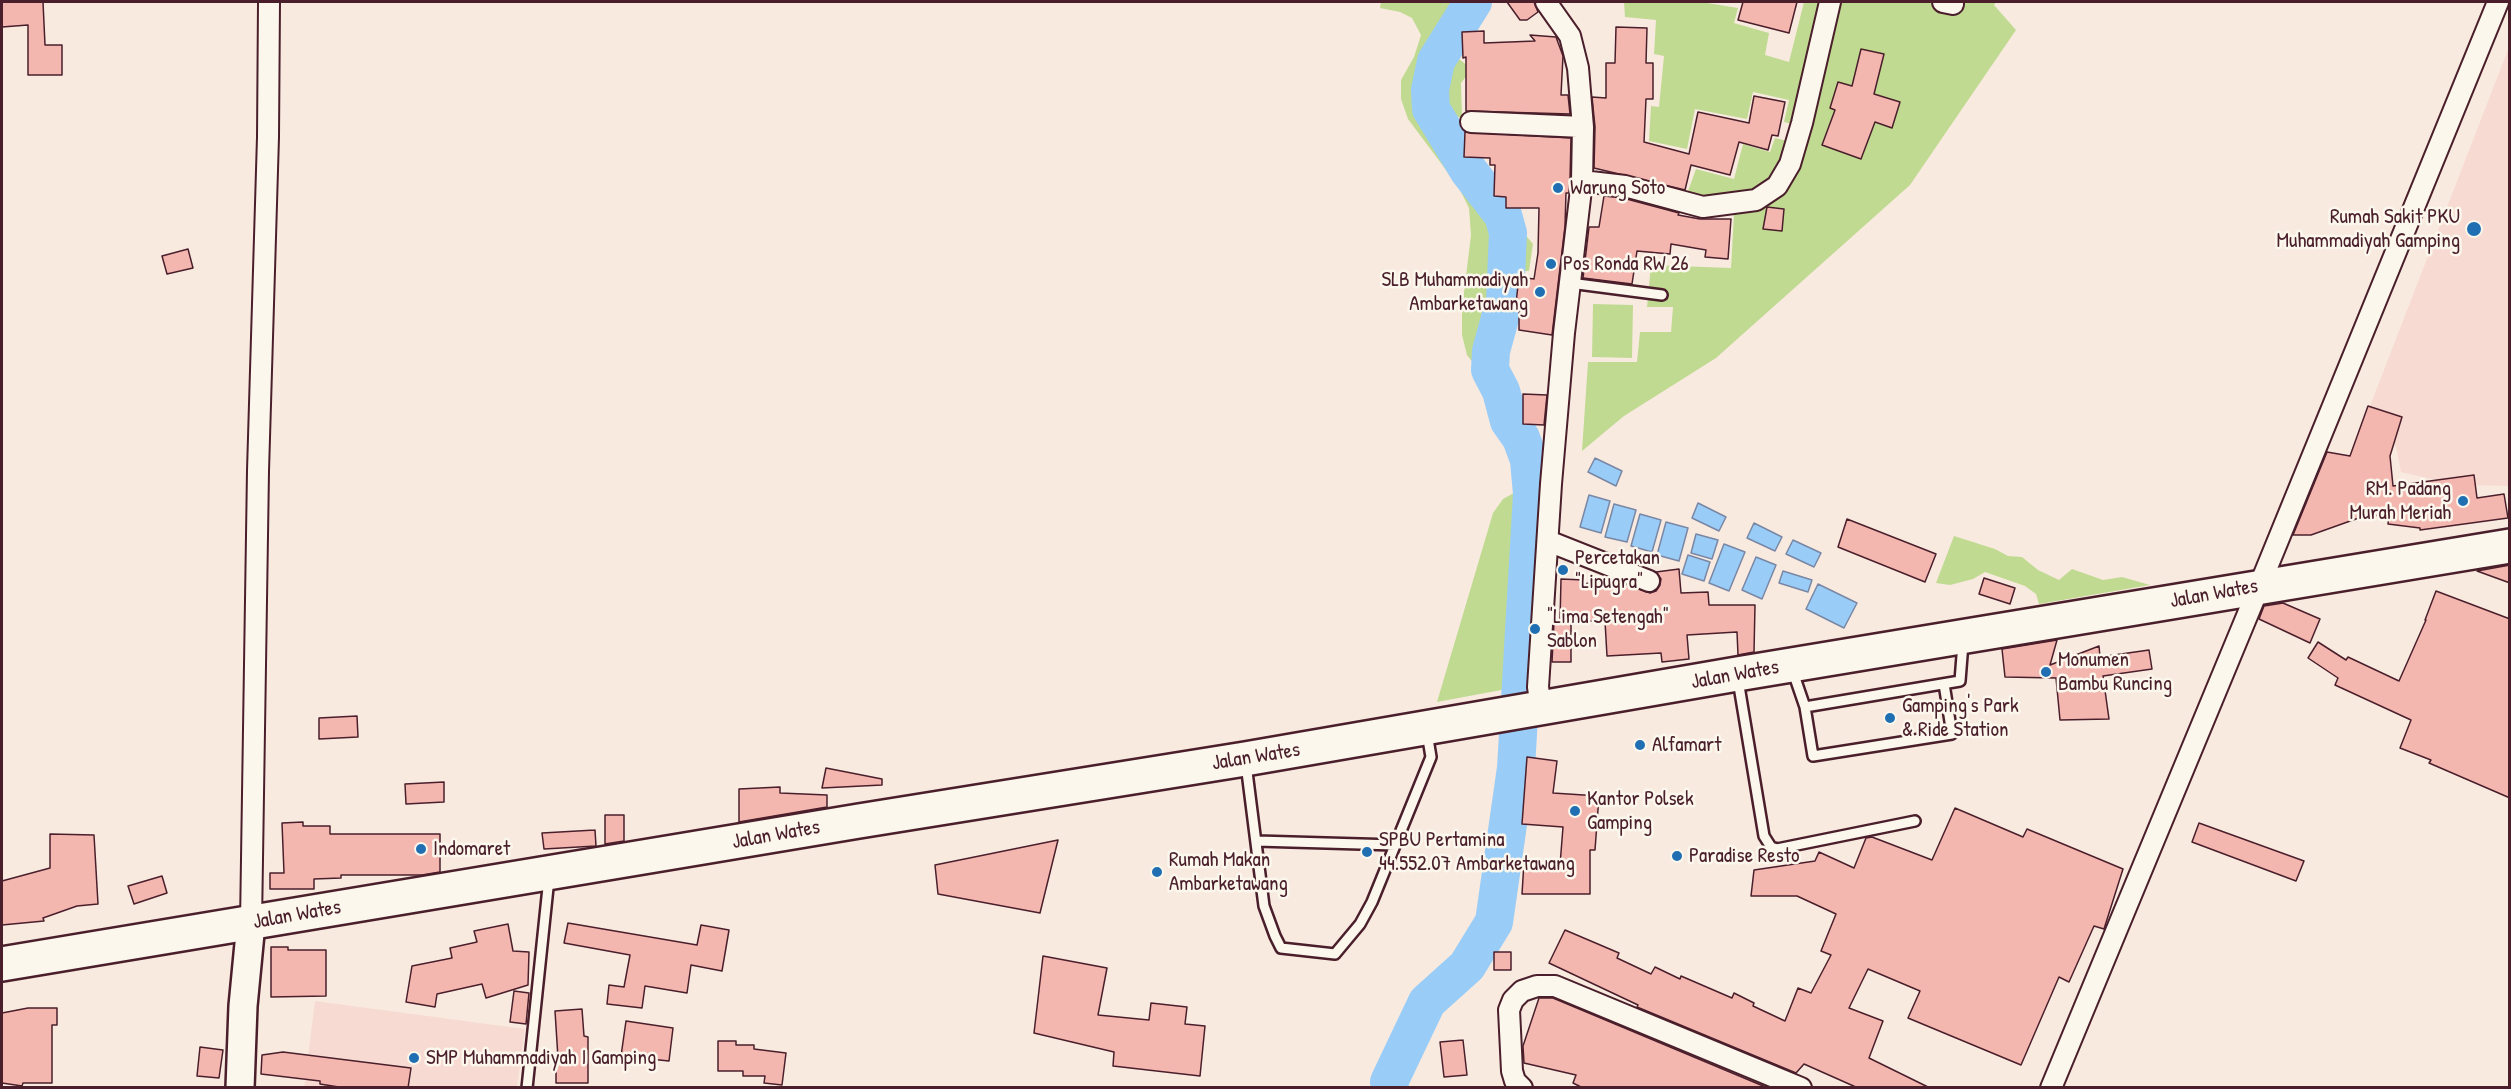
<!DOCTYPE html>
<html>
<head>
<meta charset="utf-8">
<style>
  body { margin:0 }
  #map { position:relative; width:2511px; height:1089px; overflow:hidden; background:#f9eae0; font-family:"Patrick Hand",sans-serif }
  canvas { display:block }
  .frame { position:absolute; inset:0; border:3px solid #4a1f2b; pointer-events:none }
</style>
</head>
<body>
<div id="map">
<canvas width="2511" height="1089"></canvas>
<div class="frame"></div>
</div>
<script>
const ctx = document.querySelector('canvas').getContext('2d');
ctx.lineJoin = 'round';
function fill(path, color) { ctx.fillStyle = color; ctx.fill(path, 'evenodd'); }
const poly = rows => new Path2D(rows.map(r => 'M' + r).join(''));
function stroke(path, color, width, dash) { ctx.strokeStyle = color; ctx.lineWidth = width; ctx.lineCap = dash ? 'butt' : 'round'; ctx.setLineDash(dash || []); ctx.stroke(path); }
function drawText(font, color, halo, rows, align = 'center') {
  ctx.font = font + ' "Patrick Hand",sans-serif'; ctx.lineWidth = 5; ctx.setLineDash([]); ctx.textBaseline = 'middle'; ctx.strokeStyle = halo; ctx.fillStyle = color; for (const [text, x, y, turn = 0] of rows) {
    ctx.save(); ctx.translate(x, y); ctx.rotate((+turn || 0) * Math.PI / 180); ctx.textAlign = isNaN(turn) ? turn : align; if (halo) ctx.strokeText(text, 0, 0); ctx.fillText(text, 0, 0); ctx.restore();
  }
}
fill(poly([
  [2509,47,2509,486,2457,485,2401,472,2396,447,2368,411],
  [315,1001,525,1029,517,1087,304,1088]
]), '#f7dbd2');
fill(poly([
  [1381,2,1464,2,1456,17,1459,59,1468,66,1468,74,1461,83,1462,117,1440,118,1450,137,1488,191,1533,244,1529,271,1513,271,1507,335,1498,360,1483,376,1467,355,1462,335,1462,309,1471,235,1469,208,1458,186,1408,119,1401,99,1401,80,1414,57,1421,35,1412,18,1400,12,1380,8],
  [1624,2,1701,2,1738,8,1734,23,1769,33,1765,55,1789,62,1804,2,1996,2,1994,5,2016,30,1910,185,1716,358,1624,416,1582,451,1588,362,1637,362,1640,332,1671,332,1673,307,1647,307,1651,265,1731,268,1734,214,1700,213,1654,206,1652,200,1686,197,1696,169,1734,179,1743,144,1770,152,1775,138,1787,141,1793,124,1784,122,1789,100,1753,92,1747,119,1695,109,1687,149,1649,141,1651,106,1659,107,1664,56,1654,54,1656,20,1625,17],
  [1593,304,1633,305,1632,358,1592,357],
  [1523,488,1512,688,1437,702,1493,513,1503,499],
  [1954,536,1995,549,2008,556,2022,557,2038,570,2059,580,2072,569,2103,580,2122,577,2150,585,2039,604,2036,594,2025,586,1985,572,1973,579,1950,585,1936,583]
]), '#c0da91');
const water = poly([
  [1595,458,1622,471,1616,486,1588,472,1595,458],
  [1589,495,1610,501,1601,533,1580,527,1589,495],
  [1698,503,1726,517,1719,531,1692,518,1698,503],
  [1614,504,1636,510,1627,542,1605,537,1614,504],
  [1640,514,1661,520,1652,552,1631,546,1640,514],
  [1666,522,1688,528,1679,561,1657,555,1666,522],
  [1754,523,1782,537,1775,551,1747,538,1754,523],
  [1696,534,1718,540,1712,559,1691,553,1696,534],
  [1793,540,1821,553,1814,567,1786,554,1793,540],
  [1724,544,1745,552,1729,591,1709,583,1724,544],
  [1688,555,1710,562,1704,581,1682,574,1688,555],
  [1756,557,1776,565,1762,599,1742,590,1756,557],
  [1783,571,1812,580,1808,592,1779,583,1783,571],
  [1818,584,1857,603,1844,628,1806,609,1818,584]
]);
fill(water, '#99cdf7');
stroke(water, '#7987a5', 1.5);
stroke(poly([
  [1390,1088,1389,1082,1427,1002,1467,966,1494,922,1516,768,1532,494,1529,460,1521,438,1509,421,1501,391,1490,370,1491,351,1505,300,1508,233,1503,215,1468,170,1431,109,1430,90,1436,61,1473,2]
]), '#99cdf7', 38);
const building = poly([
  [2,2,43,2,45,45,62,45,62,75,28,75,28,25,2,27,2,2],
  [1507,2,1534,2,1538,12,1527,20,1520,20,1507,2],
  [1743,2,1797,2,1789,33,1738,20,1743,2],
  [1616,27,1647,28,1646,63,1653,63,1653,99,1646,99,1644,142,1689,154,1698,112,1749,123,1754,96,1785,102,1778,136,1772,135,1768,150,1739,142,1730,175,1691,165,1685,190,1594,168,1595,127,1592,97,1606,98,1606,63,1615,63,1616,27],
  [1484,31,1484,43,1535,41,1530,35,1556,37,1563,56,1561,95,1568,95,1570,114,1466,111,1466,57,1463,58,1462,32,1484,31],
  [1861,49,1884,54,1874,94,1900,102,1892,128,1875,122,1861,159,1822,145,1835,110,1830,108,1838,82,1852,86,1861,49],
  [1465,132,1571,138,1570,180,1569,193,1566,193,1565,226,1552,335,1519,330,1519,304,1516,303,1519,277,1534,279,1538,253,1539,208,1506,208,1506,197,1494,196,1495,165,1490,165,1490,158,1464,157,1465,132],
  [1604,196,1623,198,1679,213,1678,215,1700,219,1731,219,1728,259,1705,257,1706,250,1671,244,1670,254,1637,251,1632,284,1583,278,1589,227,1599,227,1604,196],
  [1767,207,1784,209,1782,231,1763,229,1767,207],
  [188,249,193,268,167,274,162,256,188,249],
  [1523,394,1547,395,1544,425,1523,424,1523,394],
  [2368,406,2402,417,2390,456,2393,486,2474,475,2477,498,2504,494,2508,518,2420,530,2420,528,2388,524,2389,516,2367,515,2311,535,2293,535,2327,452,2350,456,2368,406],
  [1847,519,1936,554,1925,582,1838,547,1847,519],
  [2510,565,2510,583,2477,571,2510,565],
  [1679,569,1681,593,1708,592,1709,605,1755,605,1754,652,1738,655,1737,632,1687,635,1689,659,1662,662,1661,653,1607,656,1605,621,1560,621,1561,579,1584,580,1584,584,1612,579,1650,593,1656,591,1660,585,1661,579,1656,572,1679,569],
  [1984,578,2015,588,2010,604,1979,594,1984,578],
  [2436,591,2510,619,2510,798,2429,763,2431,760,2400,748,2411,720,2335,685,2338,678,2308,658,2318,642,2346,660,2348,657,2399,681,2426,620,2425,620,2436,591],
  [2283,603,2320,619,2310,643,2259,619,2264,606,2283,603],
  [1554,622,1571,622,1571,662,1552,662,1554,622],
  [2057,640,2050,665,2099,646,2100,657,2149,650,2152,669,2103,676,2109,719,2060,720,2056,678,2005,677,2002,649,2057,640],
  [357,716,358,737,319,739,319,718,357,716],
  [1527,757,1557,761,1553,793,1599,796,1595,850,1590,850,1590,894,1522,894,1524,862,1560,865,1563,827,1522,824,1527,757],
  [826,768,882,779,882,785,822,788,826,768],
  [444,782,444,802,406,804,405,784,444,782],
  [780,787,780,793,827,795,827,807,739,822,739,789,780,787],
  [1955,808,2023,837,2027,829,2123,869,2104,929,2094,926,2069,982,2059,977,2021,1065,1908,1018,1920,991,1868,969,1849,1008,1883,1021,1869,1058,1930,1088,1858,1088,1804,1064,1796,1073,1637,1007,1638,1005,1549,963,1565,930,1619,953,1617,958,1651,974,1655,967,1680,979,1681,976,1732,998,1734,993,1754,1003,1753,1006,1785,1021,1798,988,1811,993,1831,955,1821,951,1836,914,1797,896,1751,896,1754,870,1815,861,1819,852,1854,868,1866,838,1872,837,1932,860,1955,808],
  [605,815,624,815,624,841,605,844,605,815],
  [303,822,303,826,330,826,330,834,440,834,440,872,422,875,341,875,341,878,314,879,314,889,270,889,270,873,284,873,282,823,303,822],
  [2199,823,2304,861,2296,881,2192,842,2199,823],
  [595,830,596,846,544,849,542,833,595,830],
  [50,834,94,835,98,904,77,906,43,918,44,921,2,925,2,881,50,868,50,834],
  [1058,840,1040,913,938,894,935,865,1058,840],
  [162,876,167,893,134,904,128,886,162,876],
  [568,923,697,945,701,925,729,930,722,971,691,965,687,993,645,986,642,1008,607,1004,609,985,624,987,630,955,564,943,568,923],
  [508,924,513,951,529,952,528,985,486,998,482,984,437,994,435,1007,406,1002,412,966,452,958,450,948,477,942,474,931,508,924],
  [271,947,288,947,288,950,326,950,326,996,271,997,271,947],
  [1494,952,1511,952,1511,970,1494,970,1494,952],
  [1043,956,1107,968,1098,1015,1149,1020,1151,1003,1187,1007,1185,1024,1205,1026,1200,1076,1113,1066,1114,1052,1034,1033,1043,956],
  [514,991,529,993,526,1024,510,1022,514,991],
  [1539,998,1553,998,1768,1088,1583,1088,1573,1083,1576,1075,1524,1063,1523,1046,1539,998],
  [28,1008,57,1008,57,1025,52,1025,52,1083,23,1083,22,1086,2,1083,2,1013,28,1008],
  [582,1009,584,1036,588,1037,588,1083,556,1083,556,1058,558,1058,555,1011,582,1009],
  [626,1021,673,1028,669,1061,621,1056,626,1021],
  [1463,1040,1467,1075,1444,1077,1440,1042,1463,1040],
  [718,1041,736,1041,736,1045,754,1045,754,1049,786,1053,782,1085,764,1083,765,1076,743,1076,743,1071,718,1071,718,1041],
  [200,1047,223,1050,219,1078,197,1076,200,1047],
  [283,1052,411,1068,408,1088,345,1088,320,1084,320,1081,261,1074,262,1055,283,1052]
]);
fill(building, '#f3b7b0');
stroke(building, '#4a1f2b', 1.5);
const lane = poly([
  [1570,283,1662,295],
  [1793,672,1805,707,1813,756,1952,734,1944,684],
  [1738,680,1764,836,1771,847,1777,849,1915,821],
  [1805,707,1960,681,1963,643],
  [1246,764,1264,906,1275,936,1281,948,1335,954,1360,924,1372,902,1431,757,1427,733],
  [1257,841,1395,845],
  [527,1088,549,878]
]);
const street = poly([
  [1943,2,1953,4],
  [1471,122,1583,127],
  [1582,181,1625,186,1703,207,1756,200,1777,186,1790,164,1802,123,1830,2],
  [1548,541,1649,581],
  [1541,708,1538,687,1551,484,1564,333,1582,181,1583,127,1578,68,1570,36,1546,2],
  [251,923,258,471,268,137,269,2],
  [1522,1088,1515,1081,1512,1071,1509,1010,1513,1000,1522,991,1537,986,1555,986,1801,1088],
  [2051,1088,2252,604,2498,2]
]);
const secondary = poly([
  [240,1088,243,1006,251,923]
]);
const highway = poly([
  [2,964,859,821,1245,759,1737,674,2510,546]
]);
stroke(lane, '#4a1f2b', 14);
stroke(street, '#4a1f2b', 24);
stroke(secondary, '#4a1f2b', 32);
stroke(highway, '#4a1f2b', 38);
stroke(lane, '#fbf7ec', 9);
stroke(street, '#fbf7ec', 20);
stroke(secondary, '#fbf7ec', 27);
stroke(highway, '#fbf7ec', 33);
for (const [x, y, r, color] of [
  [1558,188,6,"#1f6fb2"],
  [2474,229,8,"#1f6fb2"],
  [1551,264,6,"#1f6fb2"],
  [1540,292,6,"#1f6fb2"],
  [2463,501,6,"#1f6fb2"],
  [1563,570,6,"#1f6fb2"],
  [1535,629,6,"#1f6fb2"],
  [2046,672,6,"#1f6fb2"],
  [1890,718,6,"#1f6fb2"],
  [1640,745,6,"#1f6fb2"],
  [1575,811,6,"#1f6fb2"],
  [421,849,6,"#1f6fb2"],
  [1367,852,6,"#1f6fb2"],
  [1677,856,6,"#1f6fb2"],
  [1157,872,6,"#1f6fb2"],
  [414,1058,6,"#1f6fb2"]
]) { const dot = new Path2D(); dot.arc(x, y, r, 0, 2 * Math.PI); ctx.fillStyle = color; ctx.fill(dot); stroke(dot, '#fbf7ec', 2); }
drawText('21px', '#4a1f2b', '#fbf7ec', [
  ["Warung Soto",1570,188],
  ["Rumah Sakit PKU",2460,217,"right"],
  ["Muhammadiyah Gamping",2460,241,"right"],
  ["Pos Ronda RW 26",1563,264],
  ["SLB Muhammadiyah",1528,280,"right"],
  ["Ambarketawang",1528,304,"right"],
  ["RM. Padang",2451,489,"right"],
  ["Murah Meriah",2451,513,"right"],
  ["Percetakan",1575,558],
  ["\"Lipugra\"",1575,582],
  ["\"Lima Setengah\"",1547,617],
  ["Sablon",1547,641],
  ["Monumen",2058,660],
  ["Bambu Runcing",2058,684],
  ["Gamping's Park",1902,706],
  ["& Ride Station",1902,730],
  ["Alfamart",1652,745],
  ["Kantor Polsek",1587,799],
  ["Gamping",1587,823],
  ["SPBU Pertamina",1379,840],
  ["44.552.07 Ambarketawang",1379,864],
  ["Indomaret",433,849],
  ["Paradise Resto",1689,856],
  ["Rumah Makan",1169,860],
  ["Ambarketawang",1169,884],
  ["SMP Muhammadiyah I Gamping",426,1058]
], 'left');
drawText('21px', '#4a1f2b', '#fbf7ec', [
  ["Jalan Wates",2214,594,-10],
  ["Jalan Wates",1735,675,-10],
  ["Jalan Wates",1256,757,-9],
  ["Jalan Wates",776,835,-10],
  ["Jalan Wates",297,915,-10]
]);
</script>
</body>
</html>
